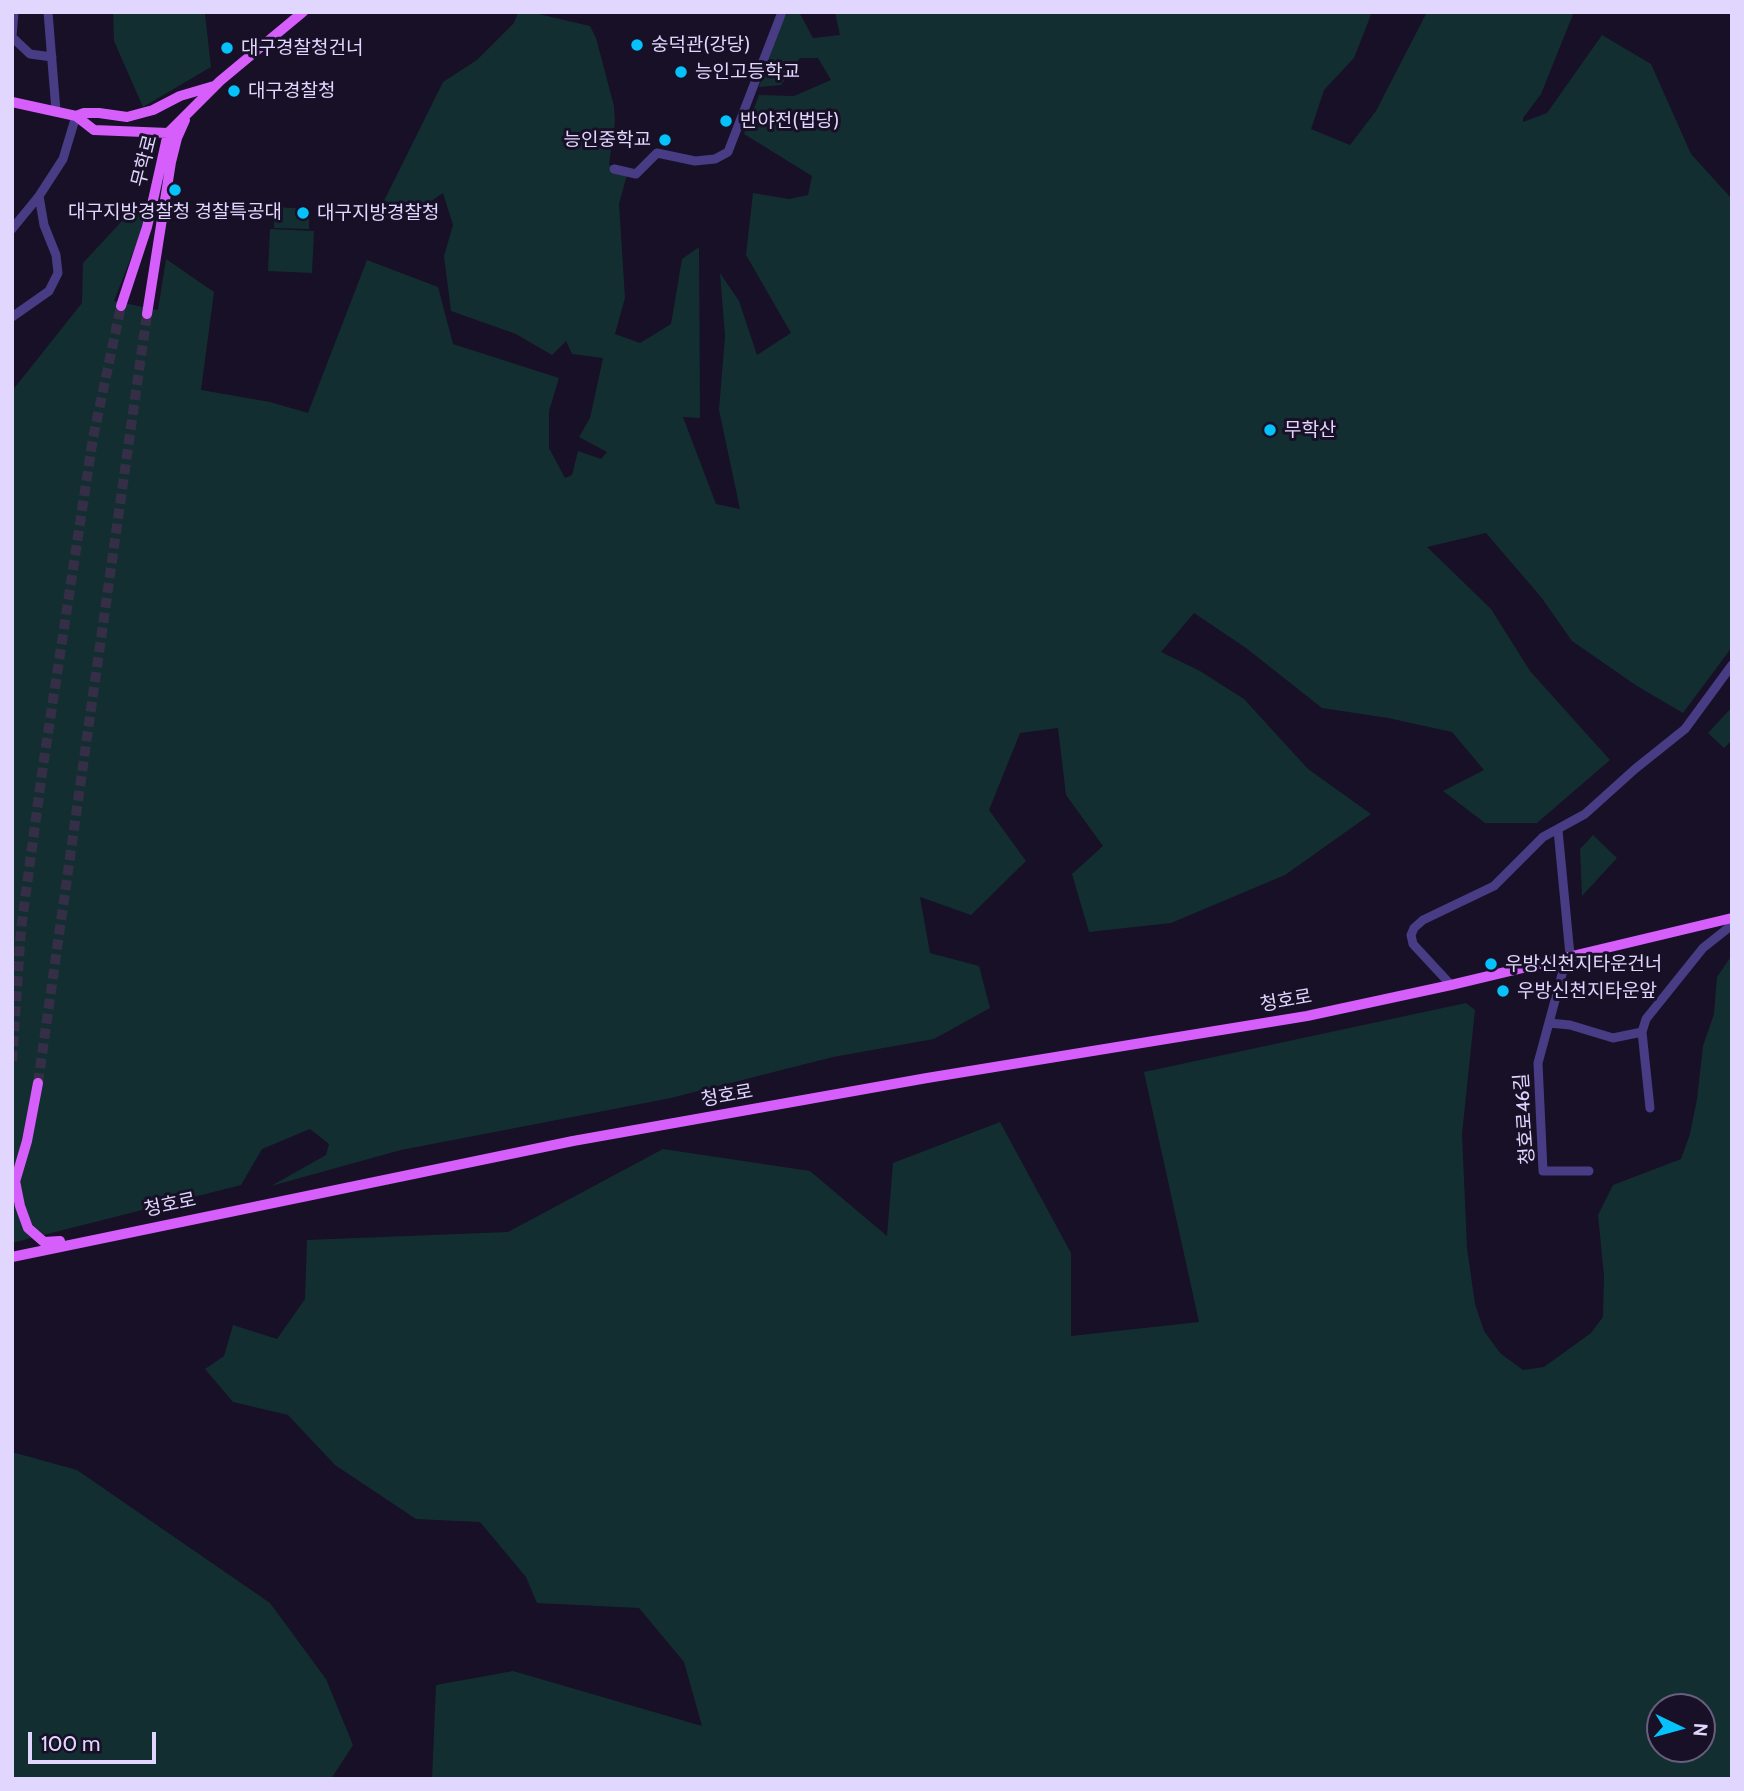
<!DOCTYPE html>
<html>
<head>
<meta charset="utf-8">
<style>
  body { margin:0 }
  #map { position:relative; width:1744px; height:1791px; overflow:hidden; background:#171027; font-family:Cabin,sans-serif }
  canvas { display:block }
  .frame { position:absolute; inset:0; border:14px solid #e0d6fe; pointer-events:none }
  .north { position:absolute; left:1646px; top:1693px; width:70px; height:70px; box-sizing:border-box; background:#171027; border:2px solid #675f7d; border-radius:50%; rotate:95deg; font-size:19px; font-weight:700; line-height:28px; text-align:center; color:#e0d6fe }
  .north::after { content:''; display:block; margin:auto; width:24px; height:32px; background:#06c2fa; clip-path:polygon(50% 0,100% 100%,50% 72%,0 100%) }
  .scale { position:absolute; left:28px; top:1732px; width:128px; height:32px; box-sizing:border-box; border:4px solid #e0d6fe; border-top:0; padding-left:9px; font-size:21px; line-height:24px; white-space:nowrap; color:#e0d6fe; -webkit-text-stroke:5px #171027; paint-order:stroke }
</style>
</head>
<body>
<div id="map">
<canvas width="1744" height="1791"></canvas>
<div class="frame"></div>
<div class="north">N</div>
<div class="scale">100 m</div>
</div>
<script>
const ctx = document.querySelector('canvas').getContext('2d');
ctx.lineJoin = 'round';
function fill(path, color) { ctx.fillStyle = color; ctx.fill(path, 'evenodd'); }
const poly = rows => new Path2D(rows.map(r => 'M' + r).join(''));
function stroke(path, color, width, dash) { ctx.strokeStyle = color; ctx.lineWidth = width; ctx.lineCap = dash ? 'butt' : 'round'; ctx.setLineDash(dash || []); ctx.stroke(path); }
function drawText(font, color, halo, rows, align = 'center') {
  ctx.font = font + ' Cabin,"Noto Sans KR",sans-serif'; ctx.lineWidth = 6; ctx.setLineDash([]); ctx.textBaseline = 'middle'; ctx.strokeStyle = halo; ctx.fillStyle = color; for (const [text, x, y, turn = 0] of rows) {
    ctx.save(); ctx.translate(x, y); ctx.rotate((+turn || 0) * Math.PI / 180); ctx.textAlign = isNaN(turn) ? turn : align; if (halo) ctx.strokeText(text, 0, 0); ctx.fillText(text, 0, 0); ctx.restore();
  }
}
fill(poly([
  [113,12,207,12,205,14,211,67,143,107,114,41],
  [518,12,530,12,590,26,596,38,614,106,615,122,609,165,628,171,619,204,625,298,615,334,640,343,671,324,682,259,699,247,700,418,683,417,716,504,740,509,719,410,725,336,720,273,739,301,757,355,791,333,746,255,753,193,789,199,808,195,812,176,744,134,759,95,794,96,831,80,818,58,800,58,781,85,759,87,781,21,789,12,799,12,813,38,840,35,835,12,1372,12,1354,58,1324,90,1311,129,1350,145,1376,111,1427,12,1574,12,1541,94,1523,118,1523,122,1547,113,1602,35,1651,64,1691,154,1732,199,1732,647,1683,713,1637,686,1572,641,1541,597,1486,533,1427,547,1491,609,1530,671,1610,760,1537,823,1485,823,1443,791,1484,770,1452,732,1388,718,1322,708,1246,648,1194,613,1161,652,1200,671,1244,699,1308,769,1371,814,1285,875,1171,923,1089,932,1072,874,1103,846,1066,795,1058,728,1020,733,989,810,1026,861,971,915,920,897,930,953,979,966,990,1008,934,1039,833,1057,671,1098,401,1150,271,1186,326,1155,329,1144,310,1129,262,1149,241,1185,12,1243,12,391,82,303,83,263,134,208,145,214,139,237,114,301,158,310,166,259,214,292,201,390,270,402,308,413,367,260,438,287,453,344,559,378,549,411,549,448,565,478,572,475,578,451,601,459,607,452,579,437,590,418,603,358,572,354,566,341,552,355,516,334,451,311,444,256,453,225,443,193,399,223,378,213,443,82,477,60,514,23],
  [275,207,309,209,309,229,274,228],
  [270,229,314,231,312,273,268,271],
  [1732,707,1732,740,1724,748,1708,733],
  [1593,835,1617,858,1582,896,1580,849],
  [1732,955,1732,1779,432,1779,436,1685,513,1671,702,1726,684,1662,639,1608,537,1603,526,1577,480,1522,416,1519,335,1465,288,1415,233,1402,205,1369,224,1356,233,1325,277,1339,305,1299,307,1240,508,1232,663,1149,810,1171,887,1236,893,1163,1000,1122,1071,1253,1071,1336,1199,1322,1144,1072,1466,1003,1475,1010,1462,1134,1467,1248,1475,1304,1484,1331,1500,1353,1523,1370,1544,1367,1591,1333,1603,1317,1604,1276,1598,1215,1613,1185,1681,1159,1690,1134,1697,1099,1703,1046,1714,1014,1717,977],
  [1660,1707,1702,1707,1702,1749,1660,1749],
  [12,1452,77,1470,270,1603,326,1679,353,1745,331,1779,12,1779]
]), '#132e30');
stroke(poly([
  [12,1061,21,929,43,766,93,438,121,306],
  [38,1083,147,314]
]), '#352e47', 10, [10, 5]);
stroke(poly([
  [48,12,56,111],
  [12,37,30,54,52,57],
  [12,37,14,12],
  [614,169,636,174,657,153,695,161,715,159,728,152,782,12],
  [12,229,39,196,63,159,76,116],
  [12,317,49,291,58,273,56,255,44,225,39,196],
  [1558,830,1570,955],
  [1567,956,1538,1063,1543,1171,1589,1171],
  [1451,985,1413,944,1411,935,1414,928,1423,920,1494,886,1543,837,1585,814,1635,769,1685,729,1732,665],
  [1549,1023,1570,1025,1613,1038,1642,1032],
  [1650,1108,1642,1032,1646,1019,1703,948,1732,925]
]), '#483c85', 9);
stroke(poly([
  [12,102,76,116,94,130,168,133,174,131],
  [76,116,84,113,99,113,127,117,153,110,180,96,214,86],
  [121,306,147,227,168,133,220,81,303,12],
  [147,314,171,162,177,138,185,120],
  [15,1181,20,1206,28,1228,44,1242,60,1241],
  [14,1185,27,1141,38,1083],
  [12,1257,573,1141,927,1078,1307,1016,1451,985,1732,918]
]), '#d65ffc', 10);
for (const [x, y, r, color] of [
  [637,45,7,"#06c2fa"],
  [227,48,7,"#06c2fa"],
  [681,72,7,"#06c2fa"],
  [234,91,7,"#06c2fa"],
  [726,121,7,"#06c2fa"],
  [665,140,7,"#06c2fa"],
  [175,190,7,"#06c2fa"],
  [303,213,7,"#06c2fa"],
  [1270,430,7,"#06c2fa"],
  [1491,964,7,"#06c2fa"],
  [1503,991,7,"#06c2fa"]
]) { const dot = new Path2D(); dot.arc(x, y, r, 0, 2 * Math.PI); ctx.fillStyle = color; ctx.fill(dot); stroke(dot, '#171027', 2.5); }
drawText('19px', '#e0d6fe', '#171027', [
  ["숭덕관(강당)",651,45],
  ["대구경찰청건너",241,48],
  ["능인고등학교",695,72],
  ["대구경찰청",248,91],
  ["반야전(법당)",740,121],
  ["능인중학교",651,140,"right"],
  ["대구지방경찰청 경찰특공대",175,212,"center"],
  ["대구지방경찰청",317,213],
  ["무학산",1284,430],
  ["우방신천지타운건너",1505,964],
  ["우방신천지타운앞",1517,991]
], 'left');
drawText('19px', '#e0d6fe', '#171027', [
  ["무학로",145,161,-76],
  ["청호로",1286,1001,-10],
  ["청호로",727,1096,-10],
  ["청호로46길",1525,1119,-94],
  ["청호로",170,1205,-12]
]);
</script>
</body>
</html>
